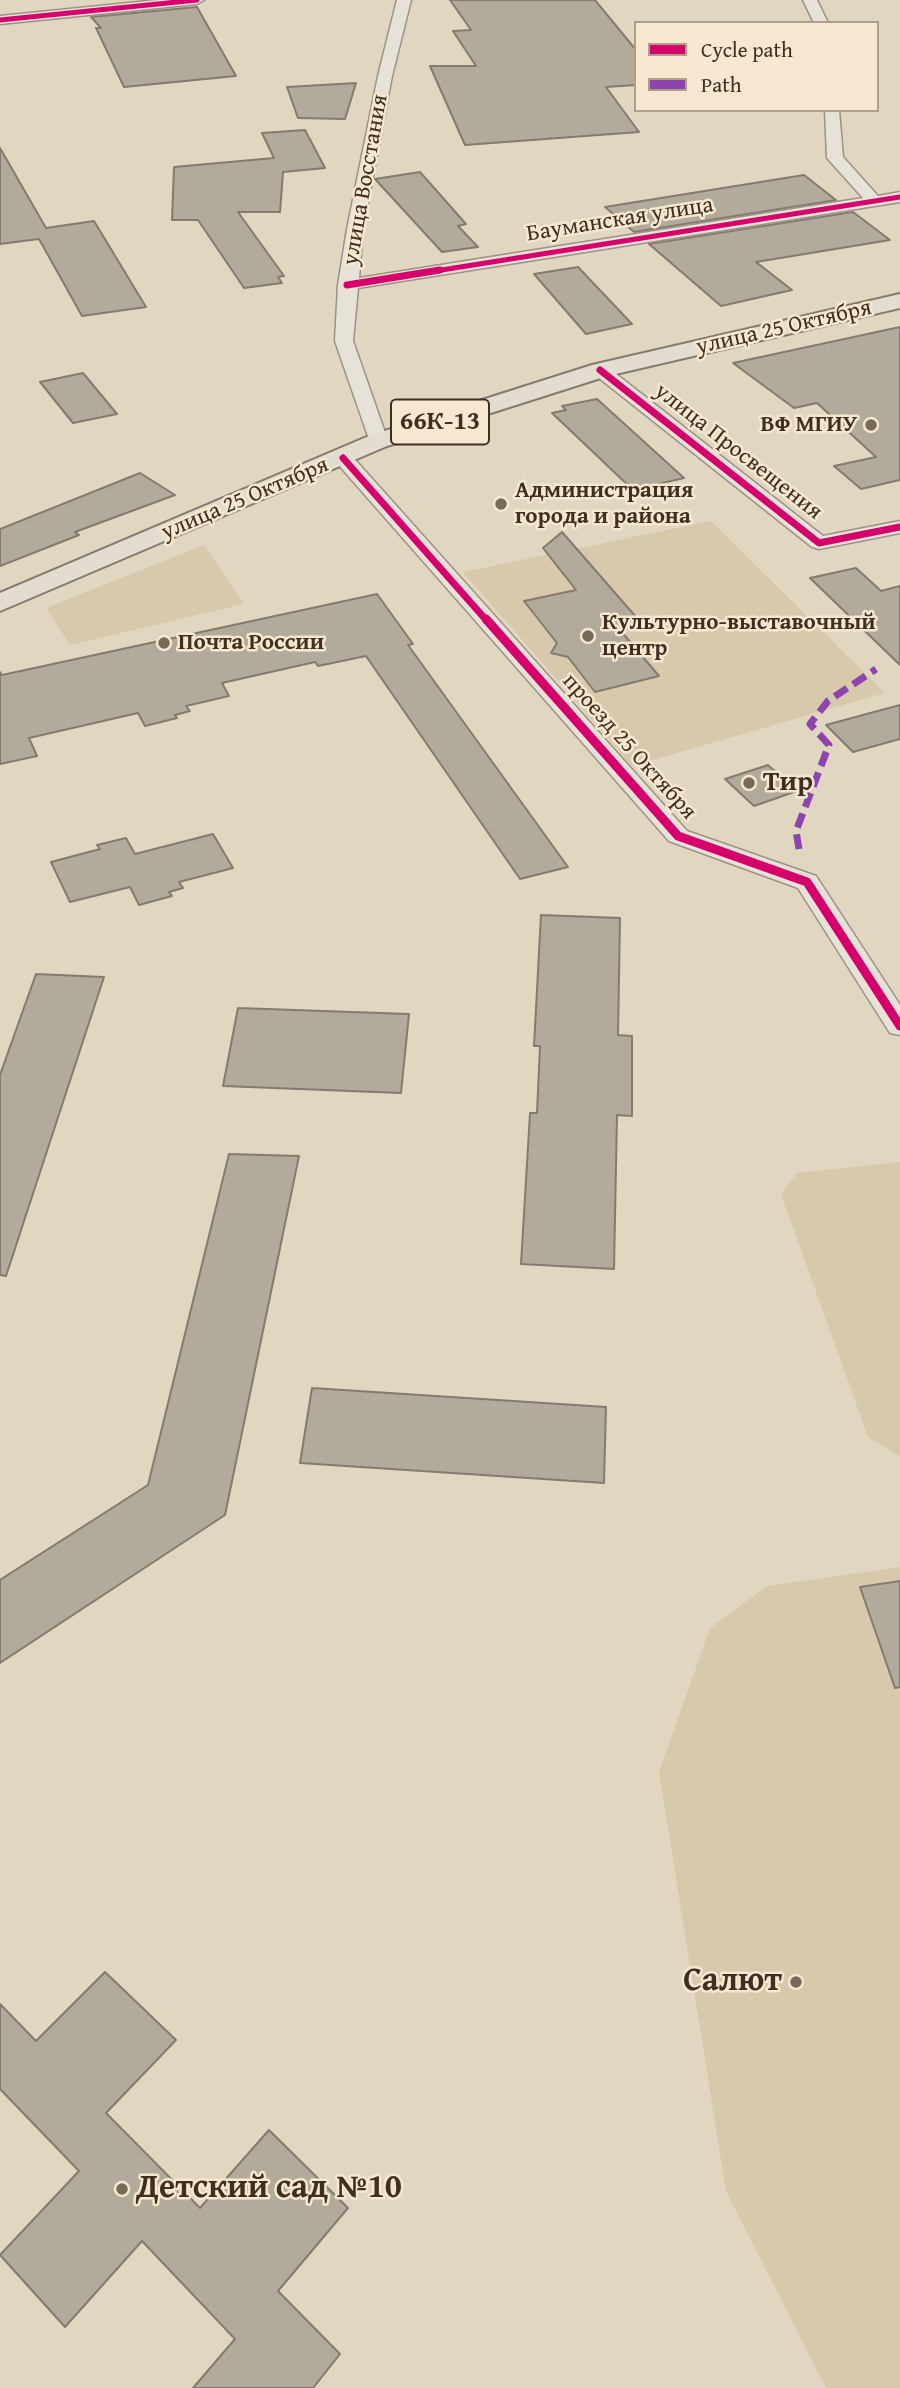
<!DOCTYPE html>
<html>
<head>
<meta charset="utf-8">
<style>
  body { margin:0 }
  #map { position:relative; width:900px; height:2388px; overflow:hidden; background:#e1d7c1; font-family:"Gentium Book Plus",serif }
  canvas { display:block }
  .legend { position:absolute; left:634px; top:21px; width:245px; height:91px; box-sizing:border-box; background:#f5e8ce; border:2px solid #ad9e89; margin:0; padding:9px 12px; list-style:none; font-size:21px; color:#412e22 }
  .legend li { display:flex; align-items:center; gap:14px; height:35px }
  .legend b { width:35px; border:2px solid #ad9e89 }
</style>
</head>
<body>
<div id="map">
<canvas width="900" height="2388"></canvas>
<ul class="legend">
<li><b style="height:9px;background:#d6006c"></b>Cycle path</li>
<li><b style="height:9px;background:#8e44ad"></b>Path</li>
</ul>
</div>
<script>
const ctx = document.querySelector('canvas').getContext('2d');
ctx.lineJoin = 'round';
function fill(path, color) { ctx.fillStyle = color; ctx.fill(path, 'evenodd'); }
const poly = rows => new Path2D(rows.map(r => 'M' + r).join(''));
function stroke(path, color, width, dash) { ctx.strokeStyle = color; ctx.lineWidth = width; ctx.lineCap = dash ? 'butt' : 'round'; ctx.setLineDash(dash || []); ctx.stroke(path); }
function drawText(font, color, halo, rows, align = 'center') {
  ctx.font = font + ' "Gentium Book Plus",serif'; ctx.lineWidth = 5; ctx.setLineDash([]); ctx.textBaseline = 'middle'; ctx.strokeStyle = halo; ctx.fillStyle = color; for (const [text, x, y, turn = 0] of rows) {
    ctx.save(); ctx.translate(x, y); ctx.rotate((+turn || 0) * Math.PI / 180); ctx.textAlign = isNaN(turn) ? turn : align; if (halo) ctx.strokeText(text, 0, 0); ctx.fillText(text, 0, 0); ctx.restore();
  }
}
fill(poly([
  [711,521,885,693,632,766,463,572],
  [204,545,244,604,70,645,46,608],
  [900,1162,900,1456,868,1437,781,1194,797,1173],
  [900,1567,900,2388,826,2388,726,2191,659,1772,710,1628,767,1586]
]), '#d8c9ac');
const building = poly([
  [450,0,595,0,636,50,636,85,606,87,639,132,465,145,430,66,476,66,453,31,471,30,450,0],
  [197,7,236,76,124,87,96,28,101,28,91,17,197,7],
  [356,83,345,119,298,118,287,87,356,83],
  [305,130,325,168,283,172,280,212,238,212,284,276,278,277,282,283,244,288,198,220,172,220,174,167,274,158,262,133,305,130],
  [0,148,46,228,94,221,146,307,82,316,39,239,0,244,0,148],
  [420,172,466,224,458,226,478,247,442,252,375,179,420,172],
  [804,175,836,200,634,232,605,207,804,175],
  [853,212,890,240,756,262,792,290,721,306,649,244,853,212],
  [578,267,632,324,586,334,534,274,578,267],
  [900,327,900,480,861,489,834,466,876,457,817,403,794,408,733,363,900,327],
  [83,373,117,414,73,423,40,382,83,373],
  [597,399,684,478,633,490,552,413,566,410,562,406,597,399],
  [140,473,175,495,75,532,79,535,0,566,0,529,140,473],
  [562,532,643,625,620,630,659,676,595,692,568,657,551,653,557,643,524,601,576,590,543,548,562,532],
  [856,568,881,591,900,586,900,665,810,578,856,568],
  [377,594,413,644,408,645,568,867,520,879,366,656,318,666,315,662,222,683,229,696,186,706,190,711,175,715,177,718,145,726,138,713,29,738,37,756,0,764,0,672,2,675,377,594],
  [900,705,900,739,853,752,826,725,900,705],
  [768,765,797,791,754,806,725,779,768,765],
  [213,834,233,868,179,882,183,888,169,892,172,896,139,905,130,887,70,902,51,862,100,849,97,845,126,838,135,854,213,834],
  [541,915,620,918,618,1035,632,1036,632,1116,617,1115,614,1269,521,1264,530,1113,537,1113,540,1046,534,1046,541,915],
  [36,974,104,977,6,1276,0,1275,0,1075,36,974],
  [238,1008,409,1014,401,1093,223,1086,238,1008],
  [229,1154,299,1156,225,1515,0,1663,0,1580,148,1485,229,1154],
  [312,1388,606,1407,604,1483,300,1463,312,1388],
  [900,1581,900,1687,895,1688,860,1587,900,1581],
  [105,1972,176,2040,106,2113,200,2208,269,2130,348,2208,278,2291,340,2354,313,2388,193,2388,235,2339,142,2241,65,2327,0,2255,79,2171,0,2089,0,2004,36,2041,105,1972]
]);
fill(building, '#b2aa9b');
stroke(building, '#847b6f', 2);
const minor = poly([
  [158,0,204,0,197,4,0,24,0,16,158,0],
  [397,0,411,0,392,76,363,229,359,278,863,198,827,158,825,110,839,110,843,157,878,196,900,192,900,202,358,288,353,341,388,441,378,447,371,445,335,341,338,285,347,229,378,76,397,0],
  [803,0,817,0,828,23,814,23,803,0],
  [600,365,606,366,823,536,900,521,900,533,819,549,812,547,594,374,591,370,600,365],
  [343,452,350,454,687,831,816,876,900,1005,900,1035,890,1033,798,888,669,841,336,462,333,458,343,452]
]);
const primary = poly([
  [900,294,900,308,607,376,387,446,0,611,0,593,369,436,592,365,900,294]
]);
stroke(minor, '#9a9284', 3);
stroke(primary, '#847b6f', 4);
fill(minor, '#e7e2d7');
fill(primary, '#e3ddd0');
stroke(poly([
  [799,849,796,831,829,745,810,724,828,701,876,669]
]), '#8e44ad', 7, [15, 7]);
stroke(poly([
  [0,20,197,0],
  [429,272,900,197]
]), '#d6006c', 5);
stroke(poly([
  [347,285,440,270],
  [600,370,819,543,900,527],
  [343,458,487,621]
]), '#d6006c', 7);
stroke(poly([
  [486,619,678,836,807,882,900,1026]
]), '#d6006c', 9);
for (const [x, y, r, color] of [
  [871,425,7,"#79695a"],
  [501,504,7,"#79695a"],
  [588,636,7,"#79695a"],
  [164,643,7,"#79695a"],
  [749,783,7,"#79695a"],
  [796,1982,7,"#79695a"],
  [122,2189,7,"#79695a"]
]) { const dot = new Path2D(); dot.arc(x, y, r, 0, 2 * Math.PI); ctx.fillStyle = color; ctx.fill(dot); stroke(dot, '#f5e8ce', 2.5); }
drawText('23px', '#412e22', '#f5e8ce', [
  ["улица Восстания",366,180,-80],
  ["Бауманская улица",620,220,-9],
  ["улица 25 Октября",784,328,-13],
  ["улица Просвещения",738,452,38],
  ["улица 25 Октября",245,499,-23],
  ["проезд 25 Октября",629,747,48]
]);
drawText('bold 23px', '#412e22', '#f5e8ce', [
  ["ВФ МГИУ",857,425,"right"],
  ["Администрация",515,491],
  ["города и района",515,517],
  ["Культурно-выставочный",602,623],
  ["центр",602,649],
  ["Почта России",178,643]
], 'left');
for (const [x, y, w] of [
  [440,422,98]
]) { const box = new Path2D(); box.roundRect(x - w / 2, y - 22.5, w, 45, 5); ctx.fillStyle = '#f5e8ce'; ctx.fill(box); stroke(box, '#412e22', 2); }
drawText('bold 26px', '#412e22', null, [
  ["66К-13",440,422]
]);
drawText('bold 28px', '#412e22', '#f5e8ce', [
  ["Тир",763,783]
], 'left');
drawText('bold 33px', '#412e22', '#f5e8ce', [
  ["Салют",782,1982],
  ["Детский сад №10",136,2189,"left"]
], 'right');
</script>
</body>
</html>
